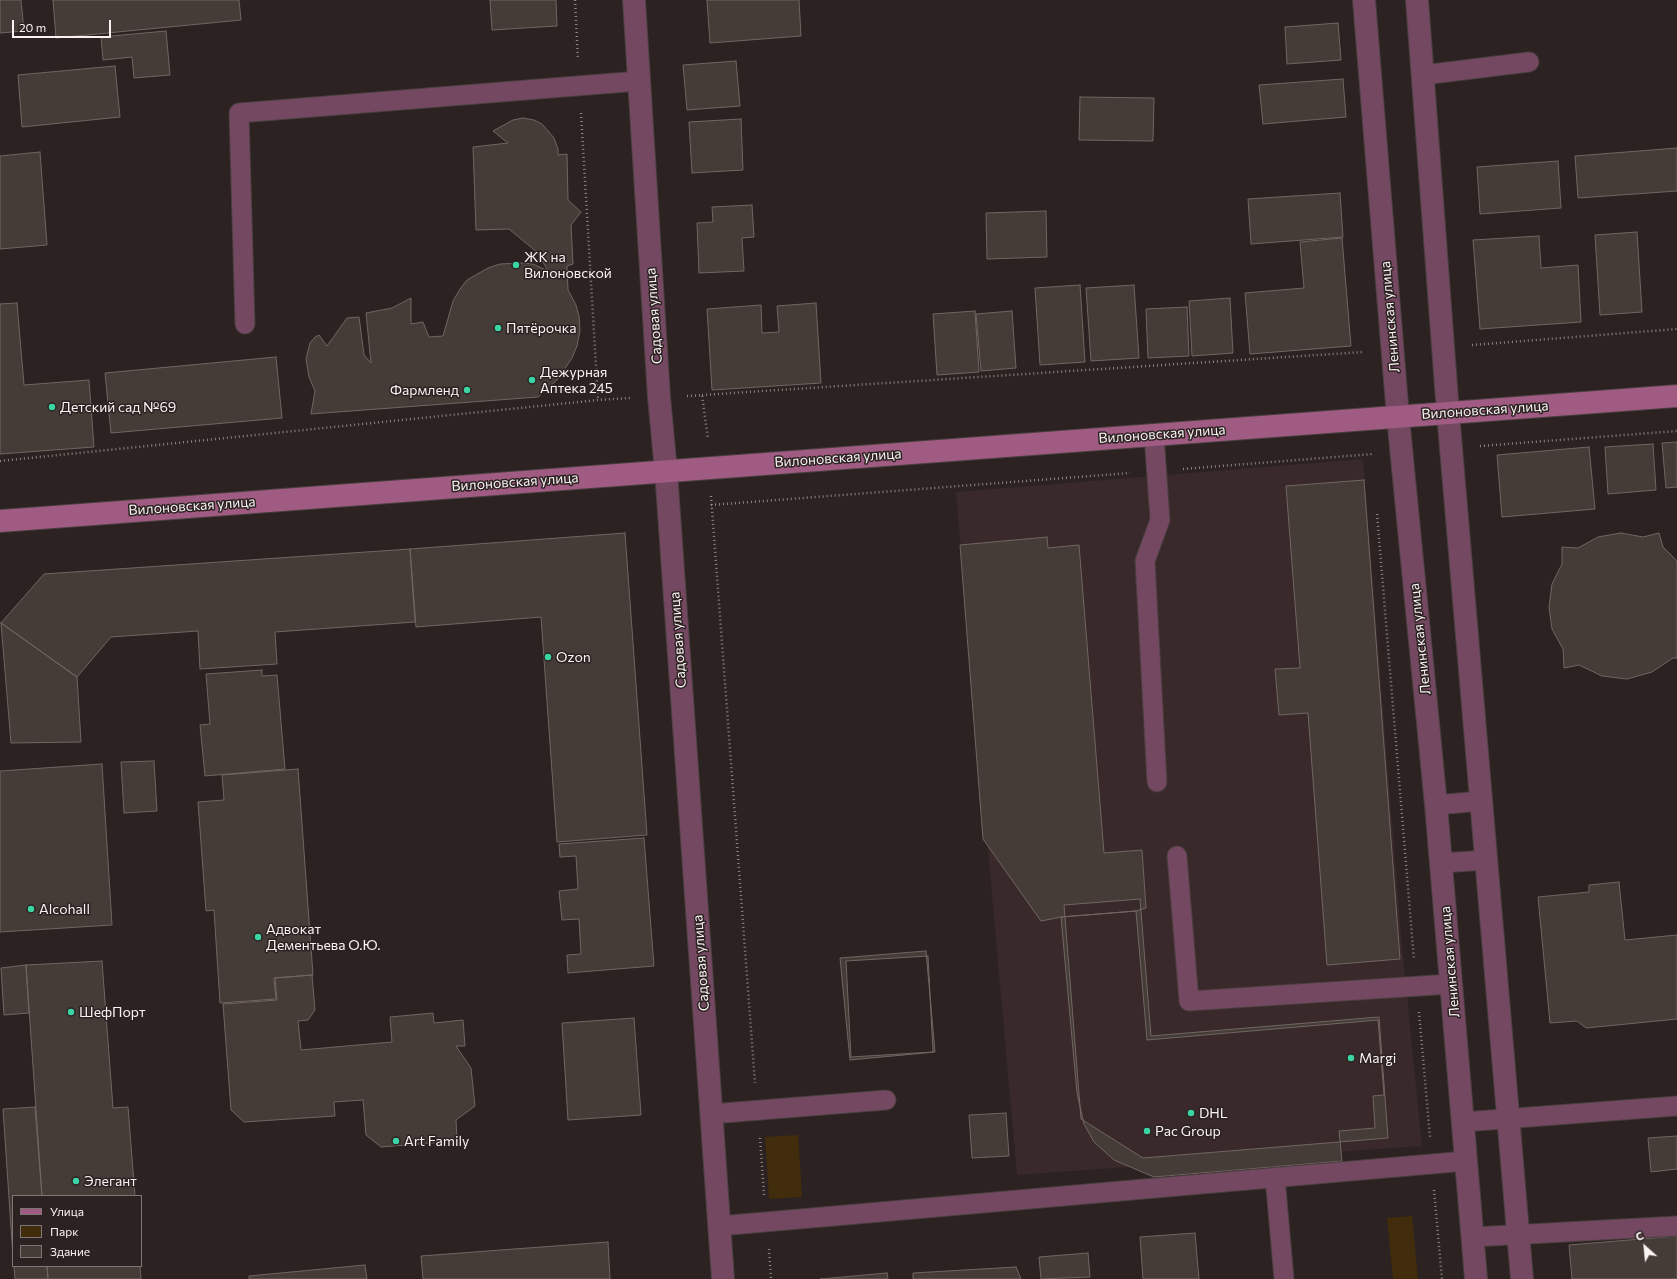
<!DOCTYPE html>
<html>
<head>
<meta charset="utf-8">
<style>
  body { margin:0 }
  #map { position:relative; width:1677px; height:1279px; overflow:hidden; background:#2c2222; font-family:Commissioner,sans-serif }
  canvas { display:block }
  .legend { position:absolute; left:12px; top:1195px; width:130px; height:72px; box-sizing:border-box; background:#2c2222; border:1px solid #7e7575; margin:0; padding:5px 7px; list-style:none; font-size:12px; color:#f8f2f2 }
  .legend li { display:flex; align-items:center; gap:8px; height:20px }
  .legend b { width:20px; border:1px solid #7e7575 }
  .north { position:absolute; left:1625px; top:1227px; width:40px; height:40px; -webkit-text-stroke:3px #2c2222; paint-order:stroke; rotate:333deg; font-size:11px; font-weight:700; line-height:16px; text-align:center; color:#f8f2f2 }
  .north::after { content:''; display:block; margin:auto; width:14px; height:18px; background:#f8f2f2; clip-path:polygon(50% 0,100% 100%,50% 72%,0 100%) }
  .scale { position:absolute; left:12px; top:20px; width:99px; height:18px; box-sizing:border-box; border:2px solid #f8f2f2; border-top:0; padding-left:5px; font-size:12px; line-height:14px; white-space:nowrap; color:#f8f2f2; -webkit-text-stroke:3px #2c2222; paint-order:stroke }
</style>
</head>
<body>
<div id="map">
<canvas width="1677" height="1279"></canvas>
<ul class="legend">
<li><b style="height:5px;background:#a05b82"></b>Улица</li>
<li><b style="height:11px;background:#412d0c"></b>Парк</li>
<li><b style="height:11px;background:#453b37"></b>Здание</li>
</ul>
<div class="north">С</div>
<div class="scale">20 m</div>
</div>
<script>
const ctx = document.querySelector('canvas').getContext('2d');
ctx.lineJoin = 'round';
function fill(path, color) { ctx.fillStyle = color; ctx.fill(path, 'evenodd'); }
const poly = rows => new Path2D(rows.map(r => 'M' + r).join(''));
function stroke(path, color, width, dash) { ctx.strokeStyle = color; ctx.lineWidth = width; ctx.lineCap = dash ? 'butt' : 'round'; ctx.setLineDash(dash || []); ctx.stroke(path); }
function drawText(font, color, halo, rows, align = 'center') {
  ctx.font = font + ' Commissioner,sans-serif'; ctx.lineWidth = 3; ctx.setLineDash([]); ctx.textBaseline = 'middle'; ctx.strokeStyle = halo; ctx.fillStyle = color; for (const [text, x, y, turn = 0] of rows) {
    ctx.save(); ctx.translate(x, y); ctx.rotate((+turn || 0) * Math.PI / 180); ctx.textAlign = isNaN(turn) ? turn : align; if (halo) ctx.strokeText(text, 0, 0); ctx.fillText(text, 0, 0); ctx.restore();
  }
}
fill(poly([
  [1363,459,1402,946,1422,1146,1017,1175,956,492]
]), '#39292a');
fill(poly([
  [798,1135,802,1197,769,1199,765,1137],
  [1412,1216,1418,1279,1393,1279,1387,1218]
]), '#412d0c');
const building = poly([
  [0,0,21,0,24,31,0,33,0,0],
  [53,0,239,0,241,20,56,38,53,0],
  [490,0,556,0,557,26,492,30,490,0],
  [707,0,799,0,801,36,710,43,707,0],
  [1338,23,1341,60,1287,64,1285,27,1338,23],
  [166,31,170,75,134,78,132,57,103,60,101,37,166,31],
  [736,61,740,106,687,110,683,65,736,61],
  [115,66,120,117,22,127,18,75,115,66],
  [1343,79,1346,117,1263,124,1259,85,1343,79],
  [1080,97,1154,98,1153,141,1079,140,1080,97],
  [523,118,534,120,542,124,554,138,558,149,558,155,567,154,568,200,581,212,571,225,573,264,567,266,568,290,576,305,579,316,580,331,577,346,572,358,558,379,538,397,311,414,315,391,309,377,306,359,310,343,315,337,319,335,327,346,347,318,359,317,364,355,371,363,366,313,392,308,411,298,411,324,423,322,429,337,443,336,453,301,460,289,467,280,488,268,500,264,522,263,533,264,548,271,538,253,509,229,476,230,473,147,508,143,493,131,513,120,523,118],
  [741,119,743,170,692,173,689,122,741,119],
  [1677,148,1677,191,1578,198,1575,156,1677,148],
  [40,152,47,245,0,249,0,156,40,152],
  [1558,161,1561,208,1480,214,1477,167,1558,161],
  [1340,193,1343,237,1251,244,1248,199,1340,193],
  [752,205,754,237,742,238,744,271,699,273,697,223,713,222,712,207,752,205],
  [1046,211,1047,257,987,259,986,213,1046,211],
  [1637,232,1642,312,1600,315,1595,235,1637,232],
  [1539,236,1541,268,1578,265,1581,322,1480,329,1473,240,1539,236],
  [1342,238,1351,346,1250,354,1245,293,1304,288,1300,242,1342,238],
  [1080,285,1085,362,1040,365,1035,288,1080,285],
  [1134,285,1139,358,1091,361,1086,288,1134,285],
  [1230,298,1233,353,1192,356,1189,301,1230,298],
  [17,303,24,385,89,380,94,447,0,454,0,304,17,303],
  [816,303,821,383,712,390,707,309,761,305,762,333,779,332,777,306,816,303],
  [1187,307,1189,356,1148,358,1146,309,1187,307],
  [975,311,979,372,937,375,933,314,975,311],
  [1012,311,1016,368,981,371,976,314,1012,311],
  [276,357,282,418,111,433,105,373,276,357],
  [1677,442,1677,487,1666,488,1662,443,1677,442],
  [1653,444,1656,490,1608,494,1605,447,1653,444],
  [1589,447,1595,509,1502,517,1497,455,1589,447],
  [1364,480,1400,959,1327,965,1308,713,1279,715,1275,669,1300,668,1286,486,1364,480],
  [625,533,647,835,557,842,541,617,416,627,410,549,625,533],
  [1621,533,1643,537,1659,533,1663,547,1677,561,1677,658,1673,658,1652,672,1627,679,1602,676,1579,665,1564,668,1563,649,1552,629,1549,607,1552,584,1562,564,1562,547,1578,548,1598,537,1621,533],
  [1047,537,1048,548,1079,545,1104,853,1142,850,1146,908,1136,911,1061,917,1041,921,983,839,960,545,1047,537],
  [410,549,415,622,275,632,277,664,200,669,198,631,111,637,77,677,1,623,44,574,410,549],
  [1,623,77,677,81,742,11,743,1,623],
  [262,670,262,676,277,675,285,769,205,776,200,725,210,724,206,674,262,670],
  [154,761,157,811,124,813,121,762,154,761],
  [102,764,112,925,0,932,0,771,102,764],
  [298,769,313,975,274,978,276,999,220,1003,214,910,206,911,198,802,224,800,222,775,298,769],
  [644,838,654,966,568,973,567,955,581,954,579,919,562,920,559,891,578,889,576,856,560,857,559,844,644,838],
  [1619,882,1625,940,1677,935,1677,1019,1586,1028,1577,1021,1550,1023,1538,897,1589,892,1589,885,1619,882],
  [1140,899,1151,1036,1379,1017,1388,1138,1143,1158,1081,1119,1064,905,1140,899],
  [1136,911,1147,1040,1378,1020,1384,1095,1373,1096,1375,1128,1339,1131,1342,1161,1154,1177,1114,1160,1094,1142,1084,1124,1077,1093,1061,917,1136,911],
  [926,951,935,1052,850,1060,840,958,926,951],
  [928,956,933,1052,851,1057,846,961,928,956],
  [102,961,113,1108,128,1107,135,1196,42,1196,26,965,102,961],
  [26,965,29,1013,4,1015,1,968,26,965],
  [312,975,315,1010,308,1020,298,1021,301,1050,392,1042,390,1017,433,1013,434,1023,463,1020,465,1046,456,1046,471,1068,475,1106,456,1120,457,1141,381,1147,366,1135,363,1100,334,1102,335,1116,244,1122,231,1110,223,1004,277,1000,275,978,312,975],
  [634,1018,641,1115,568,1120,562,1023,634,1018],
  [35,1107,42,1196,13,1196,13,1257,3,1109,35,1107],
  [1006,1113,1009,1156,972,1158,969,1115,1006,1113],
  [1677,1136,1677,1169,1651,1172,1648,1138,1677,1136],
  [1195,1233,1199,1279,1143,1279,1140,1237,1195,1233],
  [1677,1236,1677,1279,1572,1279,1569,1245,1677,1236],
  [608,1242,610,1279,423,1279,421,1256,608,1242],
  [1088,1253,1090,1277,1041,1279,1039,1257,1088,1253],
  [365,1265,367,1279,249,1279,249,1276,365,1265],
  [14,1266,47,1266,48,1279,15,1279,14,1266],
  [47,1266,140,1266,141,1279,48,1279,47,1266],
  [1016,1267,1021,1279,913,1279,913,1273,1016,1267],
  [887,1273,888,1279,820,1279,887,1273]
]);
fill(building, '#453b37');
stroke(building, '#716662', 1);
const lane = poly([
  [1423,75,1529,62],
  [245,324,239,113,639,81],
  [1154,435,1160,520,1145,561,1157,782],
  [1436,805,1481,801],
  [1177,856,1189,1001,1451,984],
  [1441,863,1487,860],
  [711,1114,886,1100],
  [1463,1122,1677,1106],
  [1275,1177,1284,1279],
  [719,1226,1466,1161],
  [1473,1237,1677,1226]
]);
const street = poly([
  [634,0,659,397,666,471,723,1279],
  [1364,0,1398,417,1436,805,1476,1279],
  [1417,0,1448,413,1522,1279]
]);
const secondary = poly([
  [0,521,1677,396]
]);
stroke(lane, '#493f3f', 21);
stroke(street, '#493f3f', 24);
stroke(secondary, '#493f3f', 24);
stroke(poly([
  [575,0,578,60],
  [581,113,598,400],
  [1472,345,1677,329],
  [702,395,1363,352],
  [687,396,702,395,708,439],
  [1480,446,1677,431],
  [0,461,598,400,630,398],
  [1183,469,1373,454],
  [711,496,755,1083],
  [711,505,1130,473],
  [1377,514,1414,960],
  [1419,1012,1430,1137],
  [760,1138,764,1195],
  [1434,1190,1442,1279],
  [769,1249,771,1279]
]), '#8d8585', 2.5, [1, 3]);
stroke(lane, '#744861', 19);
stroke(street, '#744861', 22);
stroke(secondary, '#a05b82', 22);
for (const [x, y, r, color] of [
  [516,265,4,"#3bd4a4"],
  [498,328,4,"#3bd4a4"],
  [532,380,4,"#3bd4a4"],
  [467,390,4,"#3bd4a4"],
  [52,407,4,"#3bd4a4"],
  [548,657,4,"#3bd4a4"],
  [31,909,4,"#3bd4a4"],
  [258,937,4,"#3bd4a4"],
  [71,1012,4,"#3bd4a4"],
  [1351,1058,4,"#3bd4a4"],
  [1191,1113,4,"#3bd4a4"],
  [1147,1131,4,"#3bd4a4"],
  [396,1141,4,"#3bd4a4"],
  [76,1181,4,"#3bd4a4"]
]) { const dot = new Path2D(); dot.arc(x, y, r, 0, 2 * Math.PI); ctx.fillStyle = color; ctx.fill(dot); stroke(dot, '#2c2222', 1.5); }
drawText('14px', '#f8f2f2', '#2c2222', [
  ["ЖК на",524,257],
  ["Вилоновской",524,273],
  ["Пятёрочка",506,328],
  ["Дежурная",540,372],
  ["Аптека 245",540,388],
  ["Фармленд",459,390,"right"],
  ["Детский сад №69",60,407],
  ["Ozon",556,657],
  ["Alcohall",39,909],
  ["Адвокат",266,929],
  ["Дементьева О.Ю.",266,945],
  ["ШефПорт",79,1012],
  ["Margi",1359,1058],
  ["DHL",1199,1113],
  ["Pac Group",1155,1131],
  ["Art Family",404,1141],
  ["Элегант",84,1181]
], 'left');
drawText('14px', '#f8f2f2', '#2c2222', [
  ["Садовая улица",654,316,-94],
  ["Ленинская улица",1390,317,-95],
  ["Вилоновская улица",1485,410,-4],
  ["Вилоновская улица",1162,434,-4],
  ["Вилоновская улица",838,458,-4],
  ["Вилоновская улица",515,482,-4],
  ["Вилоновская улица",192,506,-4],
  ["Ленинская улица",1420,639,-96],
  ["Садовая улица",678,640,-94],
  ["Ленинская улица",1450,962,-95],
  ["Садовая улица",701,963,-94]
]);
</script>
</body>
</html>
